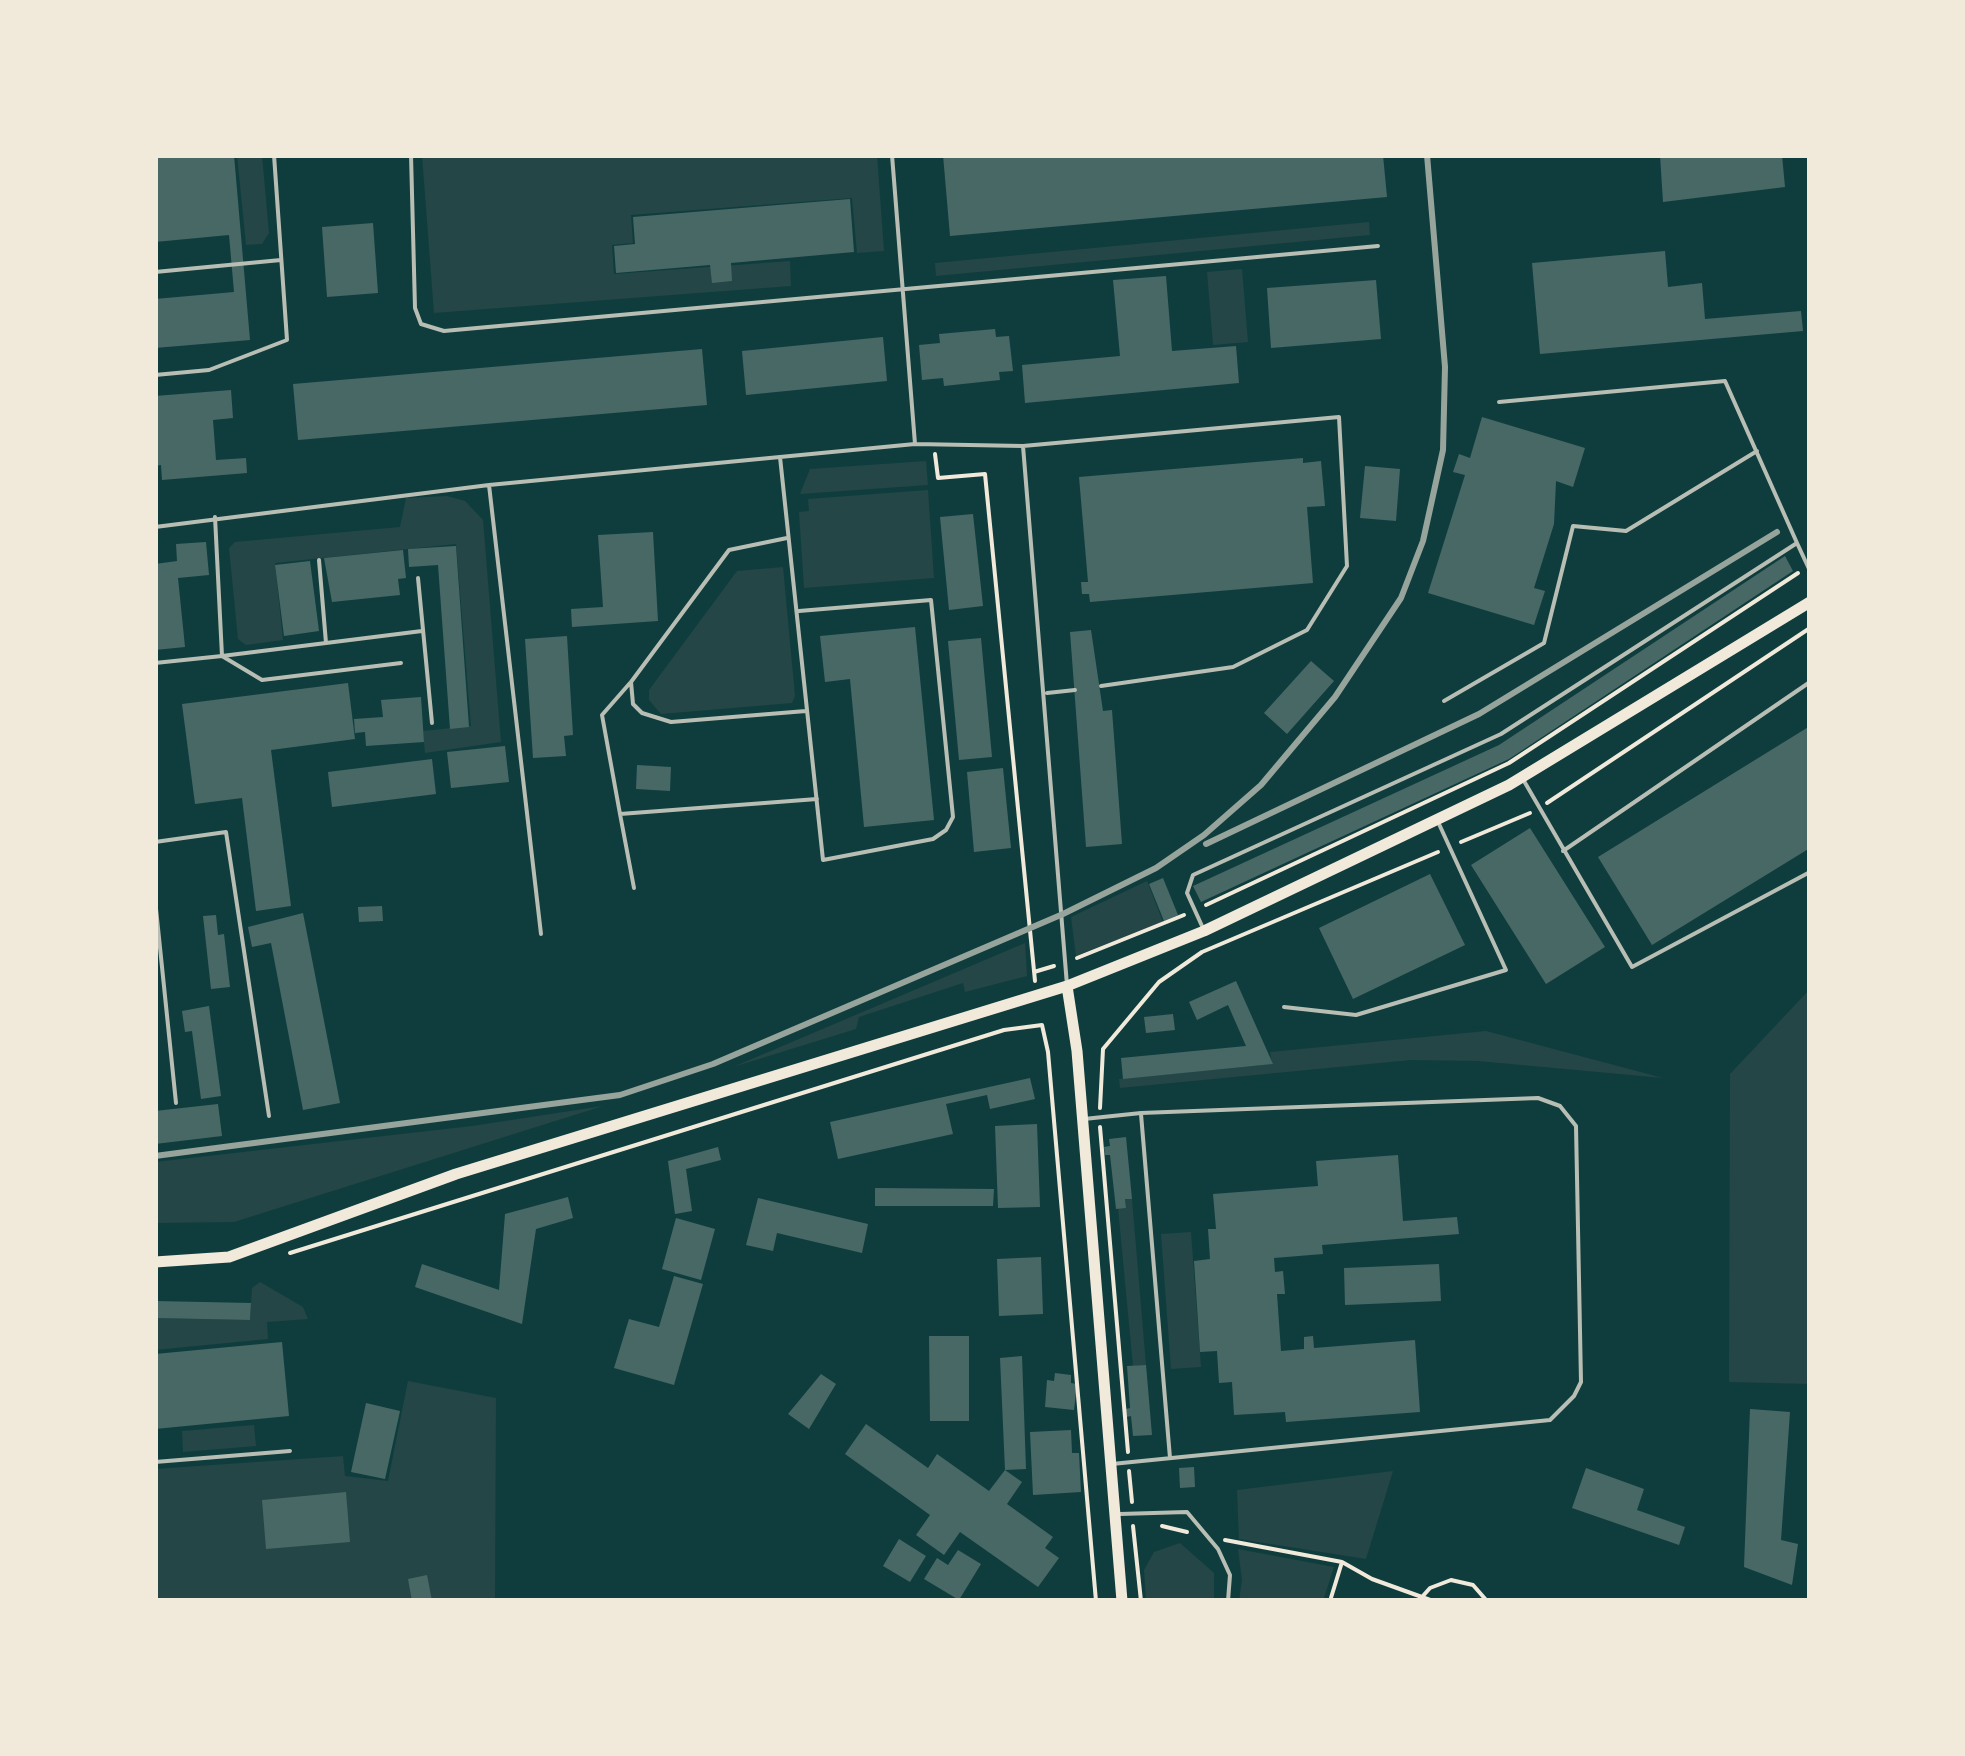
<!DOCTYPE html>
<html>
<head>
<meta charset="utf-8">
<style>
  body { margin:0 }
  #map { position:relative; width:1965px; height:1756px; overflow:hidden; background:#0f3d3e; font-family:"Roboto Condensed",sans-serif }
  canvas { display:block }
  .frame { position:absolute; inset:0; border:158px solid #f1e9da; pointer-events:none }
</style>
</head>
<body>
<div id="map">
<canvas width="1965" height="1756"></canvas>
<div class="frame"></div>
</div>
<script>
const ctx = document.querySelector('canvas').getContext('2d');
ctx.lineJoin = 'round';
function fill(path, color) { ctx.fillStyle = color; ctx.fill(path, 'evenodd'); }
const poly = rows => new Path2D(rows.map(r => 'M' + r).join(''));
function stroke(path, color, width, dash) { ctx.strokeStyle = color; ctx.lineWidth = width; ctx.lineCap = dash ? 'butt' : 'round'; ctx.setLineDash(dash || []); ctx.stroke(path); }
fill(poly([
  [237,155,262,155,269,233,262,244,246,245],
  [422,155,877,155,884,251,857,253,852,198,631,215,633,243,612,245,614,274,790,261,791,286,434,313],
  [1369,222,1370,235,936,276,935,263],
  [1242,269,1248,342,1213,345,1207,272],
  [926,461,928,485,800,494,810,469],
  [928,490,934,578,804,588,799,512,809,511,808,499],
  [447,496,465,501,483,520,501,742,425,753,423,731,471,726,456,544,275,563,283,640,246,645,238,639,229,548,235,542,400,527,406,498],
  [783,567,795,696,792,703,661,714,649,700,649,690,737,571],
  [1147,881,1163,922,1076,956,1071,917],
  [1025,943,1027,976,965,992,963,983,859,1017,856,1029,733,1067],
  [1810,989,1810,1384,1729,1382,1730,1074],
  [1486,1031,1663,1078,1478,1061,1411,1060,1120,1088,1119,1079,1272,1064,1270,1052],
  [603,1106,234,1222,155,1223,155,1162,472,1126],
  [1125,1199,1132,1199,1146,1365,1133,1366,1118,1208,1126,1208],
  [1191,1232,1201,1367,1171,1369,1161,1234],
  [260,1282,303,1307,308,1319,267,1322,268,1339,155,1350,155,1318,250,1320,252,1288],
  [408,1381,496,1398,495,1601,155,1601,155,1469,343,1456,345,1476,388,1481],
  [254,1425,256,1446,183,1452,182,1431],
  [1393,1471,1366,1559,1239,1539,1237,1490],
  [1180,1543,1214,1573,1214,1601,1146,1601,1144,1570,1154,1552],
  [1238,1549,1334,1567,1323,1601,1239,1601,1242,1580]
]), '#244646');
fill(poly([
  [155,155,234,155,250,340,155,348,155,299,234,292,229,235,155,242],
  [943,155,1383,155,1387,197,950,236],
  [1660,155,1782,155,1785,187,1663,202],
  [850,199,854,252,731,263,732,281,712,283,710,265,616,273,614,246,635,244,633,217],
  [373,223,378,293,327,297,322,227],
  [1665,251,1668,287,1702,283,1705,319,1801,311,1803,331,1540,354,1532,263],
  [1166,276,1172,351,1236,346,1239,383,1025,403,1022,365,1120,356,1113,280],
  [1376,280,1381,339,1271,348,1267,288],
  [995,329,996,337,1009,336,1013,371,999,372,1000,380,944,386,943,378,922,380,919,345,940,343,939,334],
  [883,337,887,381,746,395,742,351],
  [702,349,707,405,298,440,293,384],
  [231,390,233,418,213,420,216,460,246,458,247,473,162,480,161,465,155,466,155,396],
  [1482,417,1585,448,1573,487,1556,481,1554,524,1534,588,1545,591,1534,625,1428,593,1465,475,1453,472,1459,454,1470,458],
  [1303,458,1303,463,1321,461,1325,506,1307,507,1313,583,1090,602,1089,594,1082,594,1081,582,1088,582,1079,477],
  [1365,466,1400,469,1396,521,1360,518],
  [973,514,983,606,949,610,940,517],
  [653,532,658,621,572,627,571,609,603,607,598,535],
  [206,542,209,575,178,578,185,647,155,650,155,564,177,561,176,544],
  [456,546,469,727,450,729,438,565,409,567,408,549],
  [403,550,406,578,398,579,400,595,332,602,324,558],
  [1785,556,1793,571,1509,759,1201,902,1193,886,1499,745],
  [310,561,319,631,284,636,275,565],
  [915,627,934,820,864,827,850,679,825,682,820,636],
  [1091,630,1103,711,1112,710,1122,844,1086,847,1070,632],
  [567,636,573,735,564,736,566,756,533,758,525,639],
  [981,638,992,757,959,760,948,641],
  [1311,661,1334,681,1287,734,1264,713],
  [348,683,355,739,271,750,291,906,256,911,242,798,195,804,182,704],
  [421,697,424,742,366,746,365,732,355,733,354,719,383,717,381,700],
  [1810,726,1810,848,1652,945,1598,857],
  [505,746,509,782,451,788,447,752],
  [432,759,436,794,332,807,328,772],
  [637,765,671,767,670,791,636,789],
  [1003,768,1011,848,974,852,967,772],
  [1530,828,1605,947,1546,984,1471,865],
  [1430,874,1465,945,1353,999,1319,928],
  [1163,878,1178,915,1164,921,1149,884],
  [382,906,383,921,359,922,358,907],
  [303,913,340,1103,303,1110,271,943,252,947,248,927],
  [216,915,218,935,224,934,230,987,211,989,203,916],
  [1236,981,1273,1064,1123,1079,1121,1058,1246,1046,1228,1005,1197,1020,1189,1002],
  [209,1006,221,1096,201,1099,192,1031,185,1032,182,1011],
  [1173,1014,1175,1030,1146,1033,1144,1017],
  [1030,1078,1035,1099,990,1109,987,1095,946,1104,953,1134,838,1159,830,1122],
  [218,1104,222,1136,155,1144,155,1111],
  [1037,1124,1040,1207,998,1208,995,1126],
  [1126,1137,1132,1199,1125,1199,1126,1208,1116,1209,1110,1155,1105,1155,1104,1147,1110,1146,1109,1139],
  [718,1147,721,1160,686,1169,692,1211,675,1214,668,1161],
  [1398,1155,1403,1221,1457,1217,1459,1234,1322,1245,1323,1254,1274,1258,1275,1272,1283,1271,1285,1294,1277,1294,1281,1351,1304,1349,1304,1337,1313,1336,1314,1348,1415,1340,1420,1412,1286,1422,1285,1412,1234,1415,1232,1382,1219,1383,1217,1351,1200,1352,1194,1261,1210,1259,1208,1229,1216,1229,1213,1194,1318,1186,1316,1161],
  [875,1188,994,1189,993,1206,875,1206],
  [568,1197,573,1218,536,1229,522,1324,415,1287,422,1264,499,1290,505,1214],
  [758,1198,868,1224,862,1253,777,1233,773,1251,746,1245],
  [676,1218,715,1229,701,1280,662,1269],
  [1041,1257,1043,1314,999,1316,997,1259],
  [1439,1264,1441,1301,1345,1305,1344,1268],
  [674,1276,703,1284,674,1385,614,1368,629,1319,659,1327],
  [155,1301,251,1303,250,1320,155,1318],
  [929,1336,969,1336,969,1421,930,1421],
  [282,1342,289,1416,155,1429,155,1354],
  [1022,1356,1026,1469,1005,1470,1000,1358],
  [1146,1365,1152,1435,1133,1436,1131,1416,1126,1417,1126,1409,1130,1408,1127,1366],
  [1055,1373,1071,1375,1071,1383,1077,1384,1074,1410,1045,1407,1047,1380,1054,1381],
  [821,1374,836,1384,809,1429,788,1414],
  [366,1403,400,1411,385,1479,351,1472],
  [1750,1409,1790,1412,1781,1540,1798,1544,1792,1585,1744,1567],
  [866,1424,928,1468,937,1454,989,1491,1005,1470,1022,1482,1007,1504,1053,1537,1045,1548,1059,1558,1038,1587,960,1532,944,1555,916,1535,930,1515,845,1454],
  [1071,1430,1072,1453,1079,1453,1081,1492,1033,1495,1030,1432],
  [1194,1467,1195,1487,1180,1488,1179,1468],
  [1586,1468,1644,1489,1637,1510,1685,1527,1679,1545,1572,1508],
  [346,1492,350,1542,266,1549,262,1500],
  [899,1539,926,1556,910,1582,883,1566],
  [958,1550,981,1564,959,1600,924,1579,937,1558,948,1565],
  [427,1575,432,1601,412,1601,408,1579]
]), '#486865');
stroke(poly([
  [935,454,938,478,985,474,1035,981],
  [1547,803,1810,628],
  [1461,842,1530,813],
  [1206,905,1509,763,1798,573],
  [1077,958,1184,915],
  [1034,972,1054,966],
  [1100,1108,1103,1049,1159,982,1202,952,1438,852],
  [1100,1127,1128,1452],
  [290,1253,1004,1030,1042,1025,1048,1052,1096,1601],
  [1129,1471,1132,1502],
  [1133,1526,1141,1601],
  [1162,1526,1187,1532],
  [1225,1540,1342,1562,1330,1601],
  [1342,1562,1372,1579,1433,1601],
  [1422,1597,1430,1588,1451,1580,1473,1585,1487,1601]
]), '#f1e9da', 4);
stroke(poly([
  [411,155,415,308,421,324,444,331,1378,246],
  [892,155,915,444],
  [155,272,281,260],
  [155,375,209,370,287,340,274,155],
  [1499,402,1725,381,1797,543],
  [1023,446,1067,985],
  [780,457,823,860,933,839,946,830,953,817,931,600,799,611],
  [489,485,541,934],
  [155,527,489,485,915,444,1023,446,1339,417,1347,566,1307,630,1233,667,1101,686],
  [787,538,729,550,631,682,633,704,642,713,671,722,806,711],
  [319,560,326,643],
  [418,578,432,723],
  [155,663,222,656,215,517],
  [401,663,262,680,222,656,422,631],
  [630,683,602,715,620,814,817,799],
  [1047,693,1075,690],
  [1444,701,1544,643,1573,526,1626,531,1757,451],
  [1524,781,1632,967,1810,872],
  [620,814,634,888],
  [155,842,226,832,269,1116],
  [1563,851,1810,682],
  [155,899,176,1103],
  [1202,926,1187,893,1193,875,1501,734,1797,543,1810,571],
  [1284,1007,1356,1015,1506,970,1439,824],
  [1141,1114,1170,1458],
  [1084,1119,1141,1113,1538,1098,1560,1106,1576,1126,1581,1382,1574,1396,1550,1420,1112,1464],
  [155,1462,290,1451],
  [1120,1514,1187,1512,1218,1549,1230,1575,1228,1601]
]), '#b8beb3', 4);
stroke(poly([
  [1067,986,1077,1051,1122,1601],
  [155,1262,229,1257,456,1174,1067,986,1204,931,1509,785,1810,602]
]), '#f1e9da', 11);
stroke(poly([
  [1206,844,1479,714,1777,532],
  [155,1156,620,1095,713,1064,1063,914,1156,868,1204,835,1261,785,1335,697,1401,598,1423,541,1443,450,1445,367,1427,155]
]), '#97a49c', 6);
</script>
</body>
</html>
